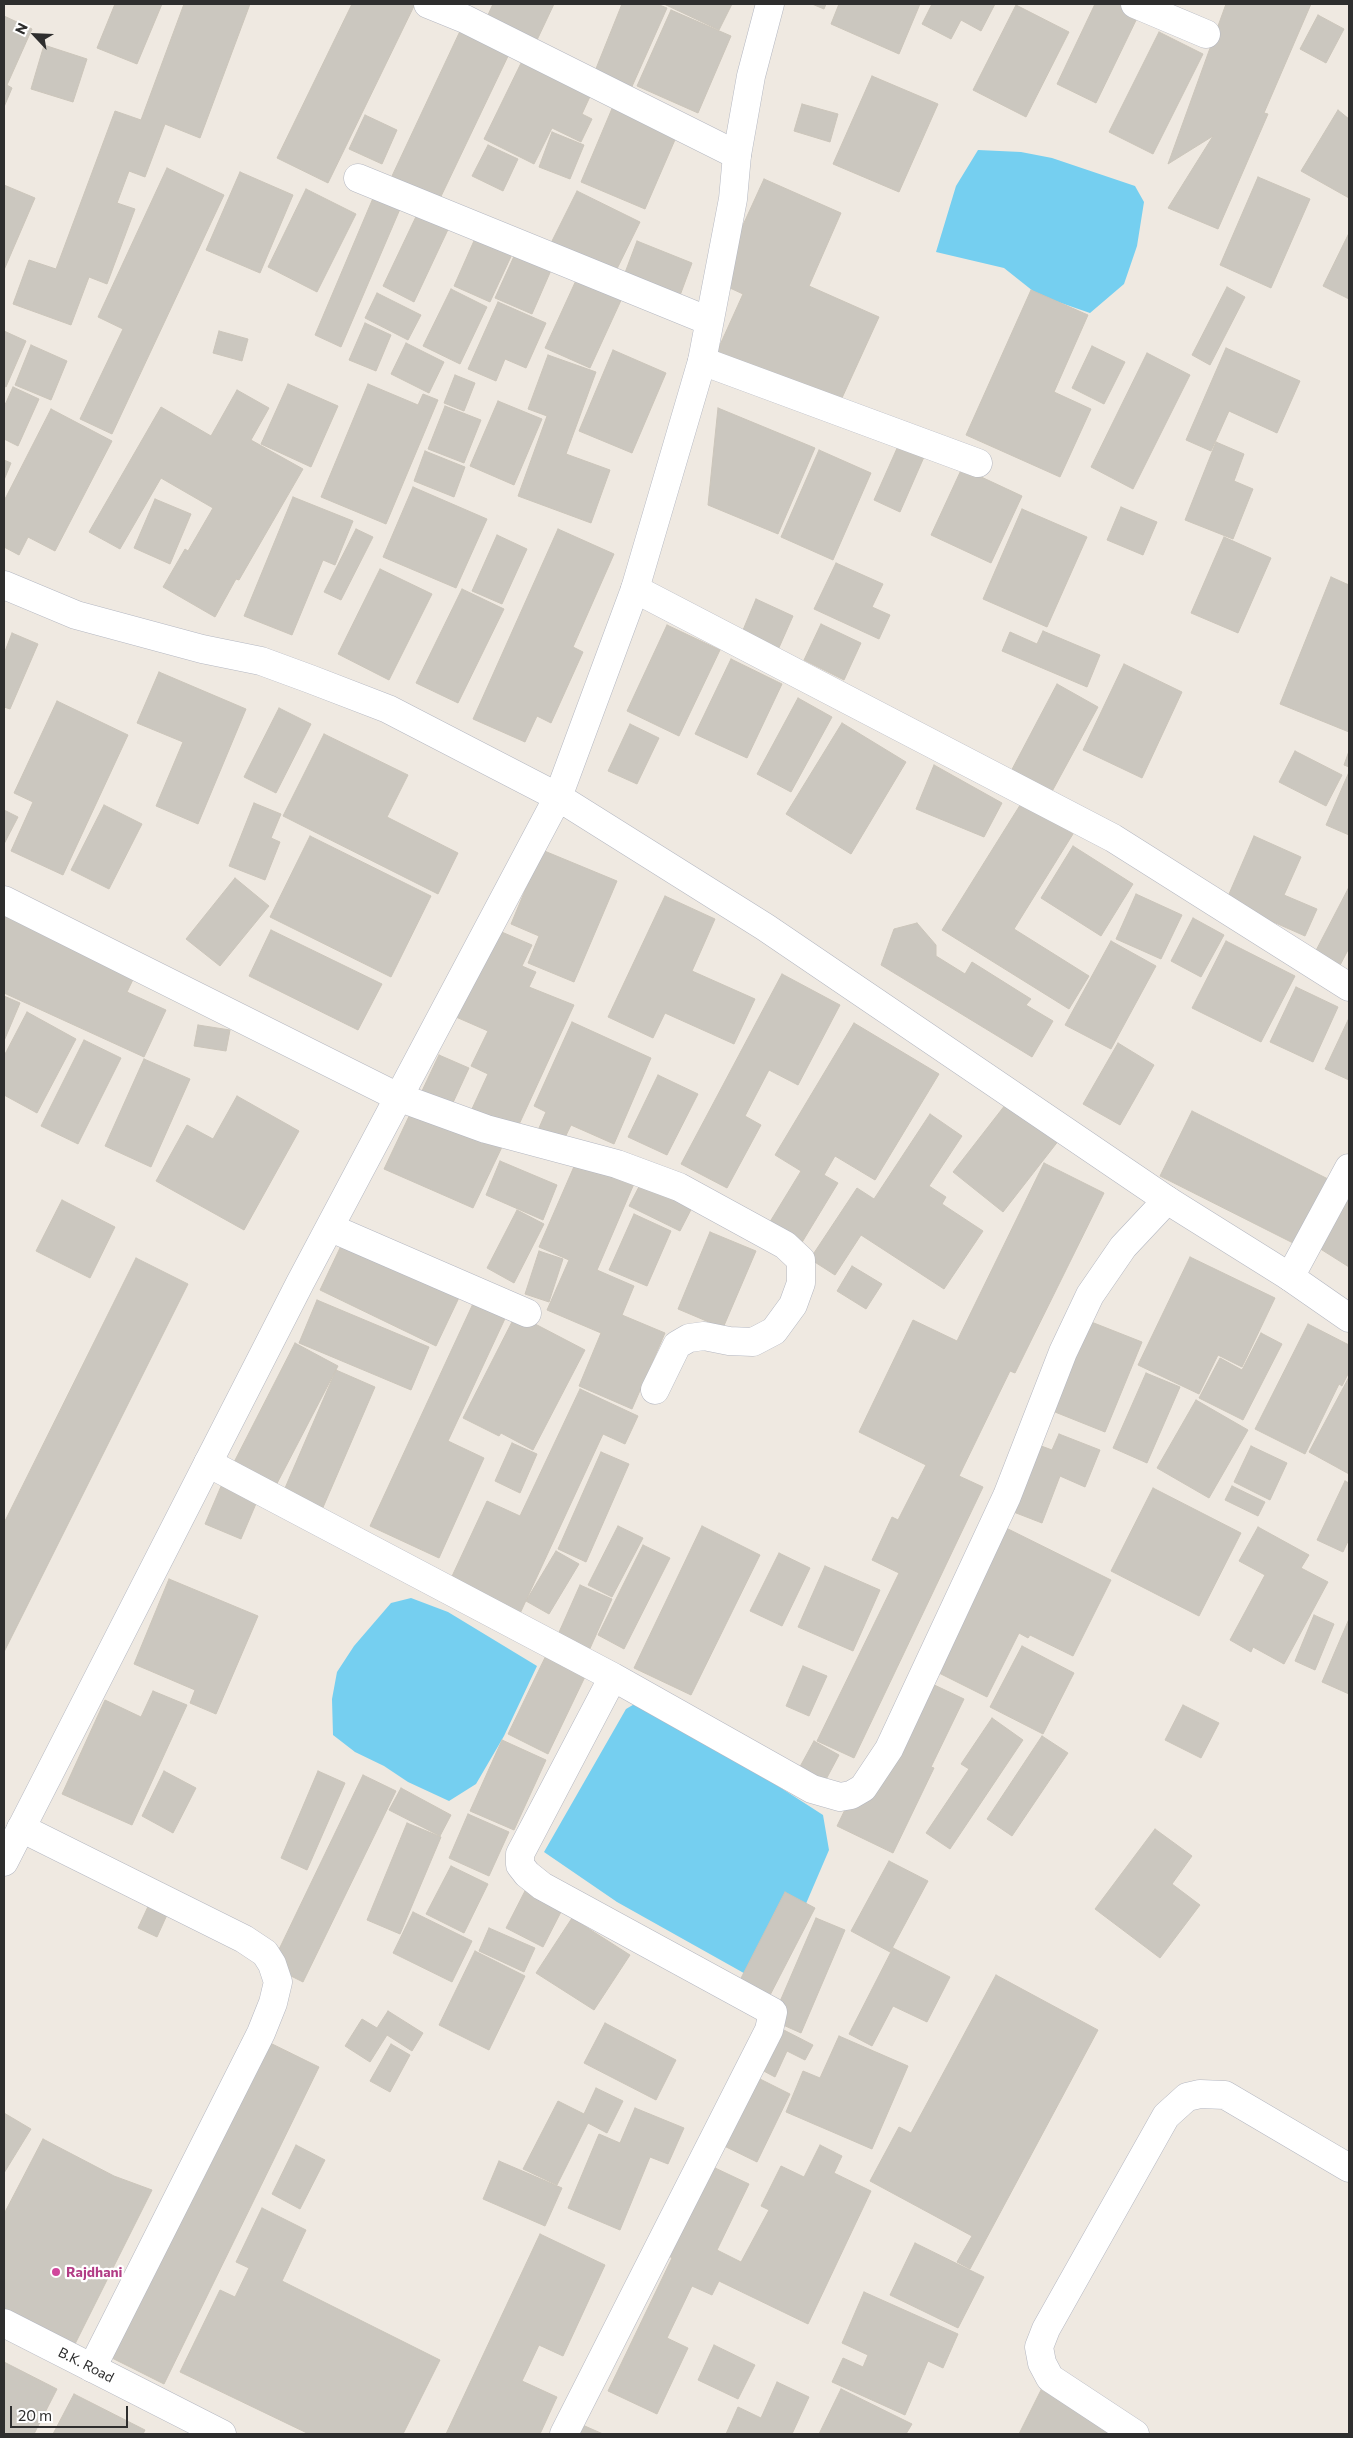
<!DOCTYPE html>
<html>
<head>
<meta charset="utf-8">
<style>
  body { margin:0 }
  #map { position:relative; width:1353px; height:2438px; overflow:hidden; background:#efe9e1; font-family:Commissioner,sans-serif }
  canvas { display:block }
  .frame { position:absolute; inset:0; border:5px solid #2e2e2e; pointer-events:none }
  .north { position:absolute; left:10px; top:10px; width:50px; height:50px; -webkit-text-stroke:4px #fff; paint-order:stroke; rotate:295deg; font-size:14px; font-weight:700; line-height:20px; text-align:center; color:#2e2e2e }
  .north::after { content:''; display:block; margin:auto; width:18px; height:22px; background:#2e2e2e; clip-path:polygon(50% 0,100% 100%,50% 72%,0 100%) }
  .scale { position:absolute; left:10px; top:2406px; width:118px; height:22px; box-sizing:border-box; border:2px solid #2e2e2e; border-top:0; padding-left:6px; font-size:15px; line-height:18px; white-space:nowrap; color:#2e2e2e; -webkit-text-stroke:4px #fff; paint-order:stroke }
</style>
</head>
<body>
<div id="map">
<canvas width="1353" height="2438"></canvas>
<div class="frame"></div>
<div class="north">N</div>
<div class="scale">20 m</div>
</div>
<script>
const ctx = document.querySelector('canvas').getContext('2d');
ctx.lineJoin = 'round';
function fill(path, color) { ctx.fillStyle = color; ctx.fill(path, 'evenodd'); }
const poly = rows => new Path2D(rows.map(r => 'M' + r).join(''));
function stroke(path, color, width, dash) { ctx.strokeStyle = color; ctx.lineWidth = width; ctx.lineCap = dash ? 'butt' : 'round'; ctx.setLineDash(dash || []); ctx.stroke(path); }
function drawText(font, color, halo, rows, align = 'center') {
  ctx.font = font + ' Commissioner,sans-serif'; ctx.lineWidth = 4.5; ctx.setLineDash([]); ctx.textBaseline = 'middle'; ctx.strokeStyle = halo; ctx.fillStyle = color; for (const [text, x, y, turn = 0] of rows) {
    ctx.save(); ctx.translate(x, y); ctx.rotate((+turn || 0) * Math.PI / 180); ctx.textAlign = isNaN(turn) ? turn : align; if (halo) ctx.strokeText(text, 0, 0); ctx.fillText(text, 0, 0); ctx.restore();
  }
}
fill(poly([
  [978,150,1021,152,1052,158,1135,186,1144,202,1137,246,1124,284,1090,313,1038,295,1004,268,936,252,956,186],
  [411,1598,448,1612,537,1666,504,1736,476,1784,449,1801,408,1782,384,1766,355,1752,333,1735,332,1699,337,1672,354,1646,391,1603],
  [643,1699,823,1815,829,1850,805,1906,758,1981,617,1902,544,1852,626,1709]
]), '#75cff0');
const building = poly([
  [115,4,162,4,137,64,97,48,115,4],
  [184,4,250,4,200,138,165,124,145,177,129,171,117,203,135,209,107,284,89,277,71,325,13,304,29,260,56,269,115,111,141,120,184,4],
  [352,4,415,4,328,183,277,158,352,4],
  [493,4,554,4,537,40,487,17,493,4],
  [622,4,657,4,667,8,630,91,593,76,622,4],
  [664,4,732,4,719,30,664,4],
  [812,4,826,4,824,9,812,4],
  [839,4,920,4,899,54,831,24,839,4],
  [932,4,995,4,981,31,961,20,951,39,922,24,932,4],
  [1095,4,1124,4,1140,12,1096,103,1057,84,1095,4],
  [1226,4,1311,4,1264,113,1268,114,1218,229,1168,208,1213,136,1168,164,1226,4],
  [1016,5,1069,32,1026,117,973,90,1016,5],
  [671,10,731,36,698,113,637,86,671,10],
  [1318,15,1344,29,1326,63,1300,49,1318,15],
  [4,16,32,29,7,85,12,88,4,107,4,16],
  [461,29,510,52,435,209,419,189,392,176,461,29],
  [1159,32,1203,54,1153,154,1109,132,1159,32],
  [44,45,87,59,73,102,31,89,44,45],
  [524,57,593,90,582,114,592,119,581,142,552,128,534,164,484,139,524,57],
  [872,76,938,104,899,192,833,164,872,76],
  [619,92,684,119,645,209,581,182,619,92],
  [802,104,838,114,830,142,794,131,802,104],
  [1338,110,1349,119,1349,198,1301,171,1338,110],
  [365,115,397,130,382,164,349,149,365,115],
  [552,132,584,145,570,179,539,167,552,132],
  [488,145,518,159,503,191,472,176,488,145],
  [167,168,224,195,112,434,80,419,123,329,98,317,167,168],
  [240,172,293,195,260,273,206,250,240,172],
  [1258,177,1310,199,1271,288,1220,265,1258,177],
  [764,179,841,213,809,286,879,317,831,422,710,367,743,294,717,282,764,179],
  [379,184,406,195,341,347,315,335,379,184],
  [4,185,35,198,4,270,4,185],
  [306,189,356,214,317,292,268,267,306,189],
  [577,191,640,222,610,283,547,251,577,191],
  [421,206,452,221,414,302,383,286,421,206],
  [1349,233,1349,299,1323,286,1349,233],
  [477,234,514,250,490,302,454,286,477,234],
  [637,241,692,263,678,301,623,278,637,241],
  [515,254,552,268,532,314,495,298,515,254],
  [578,276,623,296,590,368,545,348,578,276],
  [1227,287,1245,297,1210,365,1192,355,1227,287],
  [451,289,487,307,460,364,423,346,451,289],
  [1031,290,1088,315,1054,392,1091,409,1060,477,966,435,1031,290],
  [377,293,421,315,408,340,365,318,377,293],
  [498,302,546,323,526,368,505,359,496,381,468,369,498,302],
  [365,323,391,335,376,371,349,360,365,323],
  [4,331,26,341,6,387,4,386,4,331],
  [219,331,248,339,242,361,213,353,219,331],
  [406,343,444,362,429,393,391,374,406,343],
  [31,345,67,361,51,400,15,385,31,345],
  [1092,346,1125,362,1104,404,1072,388,1092,346],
  [1226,348,1300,381,1277,433,1229,411,1211,451,1186,440,1226,348],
  [613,350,666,373,632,453,579,431,613,350],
  [1147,353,1190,375,1133,489,1091,467,1147,353],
  [548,355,596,372,566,454,610,470,591,523,518,496,547,416,528,409,548,355],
  [455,375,475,383,464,411,444,403,455,375],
  [288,384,338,406,311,467,261,444,288,384],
  [368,384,418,405,423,394,438,400,386,524,321,497,368,384],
  [13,387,39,399,18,446,4,439,4,407,13,387],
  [237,390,269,408,251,440,303,469,239,580,236,579,215,617,163,587,185,549,188,551,213,508,161,478,120,549,89,532,161,407,211,436,237,390],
  [498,401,542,419,514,485,470,466,498,401],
  [445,406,481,420,464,463,428,449,445,406],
  [718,408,815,448,778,534,708,505,718,408],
  [51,409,112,441,55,551,28,537,19,555,4,547,4,501,51,409],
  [1216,442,1244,454,1234,481,1253,489,1233,539,1185,520,1216,442],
  [898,446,924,457,900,512,874,500,898,446],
  [819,450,871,473,833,560,781,537,819,450],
  [425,451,465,467,454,497,414,481,425,451],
  [4,460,11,463,4,480,4,460],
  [962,468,1022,496,991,563,931,535,962,468],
  [413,487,487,519,456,588,383,557,413,487],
  [293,497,353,521,335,565,323,560,292,635,244,616,293,497],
  [155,499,191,514,170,564,134,548,155,499],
  [1121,507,1157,522,1143,555,1107,540,1121,507],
  [1022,509,1087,537,1047,627,983,599,1022,509],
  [356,529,373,537,341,600,324,592,356,529],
  [558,529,614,554,573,647,583,652,551,723,537,716,525,742,473,719,558,529],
  [497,535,527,549,502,604,472,591,497,535],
  [1224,537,1271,558,1238,633,1191,613,1224,537],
  [836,563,883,584,872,607,890,615,879,639,814,609,836,563],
  [380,569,432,594,389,680,338,654,380,569],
  [1331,577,1349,585,1349,732,1280,704,1331,577],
  [462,589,504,609,458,703,416,683,462,589],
  [756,599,793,616,774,659,738,642,756,599],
  [821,624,861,643,844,680,804,660,821,624],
  [667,625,720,650,679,736,627,711,667,625],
  [1043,631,1100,655,1087,687,1002,651,1010,632,1037,644,1043,631],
  [12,633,38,644,10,709,4,707,4,654,12,633],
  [731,659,782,684,747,758,695,734,731,659],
  [1124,664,1182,692,1142,778,1083,750,1124,664],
  [159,672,246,709,198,824,156,806,183,742,137,723,159,672],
  [1057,684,1098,707,1049,797,1009,775,1057,684],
  [798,698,832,717,791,792,757,774,798,698],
  [57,701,128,735,63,875,11,851,33,802,14,793,57,701],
  [279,708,311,724,276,793,244,777,279,708],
  [842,723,906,762,851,854,786,814,842,723],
  [630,724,659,738,637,784,608,771,630,724],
  [324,734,408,775,387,817,458,853,438,894,283,816,324,734],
  [1295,751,1342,775,1326,806,1279,782,1295,751],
  [1349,751,1349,767,1344,765,1349,751],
  [934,765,1002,803,984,837,916,809,934,765],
  [1349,772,1349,835,1326,825,1349,772],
  [1022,802,1073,834,1014,929,1089,976,1069,1009,942,930,1022,802],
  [254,803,281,814,271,838,280,842,265,880,229,866,254,803],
  [104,805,142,824,109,889,71,870,104,805],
  [4,810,18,817,4,844,4,810],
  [310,836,431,896,391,977,270,917,310,836],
  [1254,836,1301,857,1284,895,1317,909,1305,936,1226,901,1254,836],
  [1073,846,1133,884,1101,936,1041,898,1073,846],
  [542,850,617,881,574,982,528,963,539,936,511,924,542,850],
  [235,878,269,906,220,966,186,939,235,878],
  [1349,887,1349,948,1335,975,1310,962,1349,887],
  [1136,894,1182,915,1161,959,1116,939,1136,894],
  [665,896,715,919,692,971,755,999,734,1044,665,1013,653,1038,608,1017,665,896],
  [4,902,140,965,127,992,166,1010,144,1057,4,993,4,902],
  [1193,918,1224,935,1201,977,1171,961,1193,918],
  [917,923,936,945,936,956,965,974,972,962,1031,999,1026,1005,1053,1021,1032,1057,881,965,894,929,917,923],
  [271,930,382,984,358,1030,249,976,271,930],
  [497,930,532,945,522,966,536,972,529,987,574,1005,516,1131,471,1111,488,1074,471,1066,488,1031,456,1017,497,930],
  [1111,941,1156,966,1111,1049,1065,1025,1111,941],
  [1226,941,1295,976,1261,1042,1192,1008,1226,941],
  [782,974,840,1005,798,1085,769,1070,745,1116,761,1125,727,1188,681,1164,782,974],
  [1296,987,1338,1007,1313,1062,1270,1042,1296,987],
  [4,996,20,1003,4,1041,4,996],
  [27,1012,76,1039,37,1113,4,1095,4,1056,27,1012],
  [1349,1018,1349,1080,1325,1069,1349,1018],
  [572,1022,651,1058,614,1144,571,1125,560,1148,535,1137,546,1112,534,1106,572,1022],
  [854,1023,939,1074,875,1180,835,1156,824,1175,838,1183,798,1249,765,1230,801,1171,775,1155,854,1023],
  [198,1025,230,1030,226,1051,194,1046,198,1025],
  [84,1040,121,1058,78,1144,41,1126,84,1040],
  [1118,1043,1154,1065,1120,1125,1083,1104,1118,1043],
  [439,1055,469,1068,451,1107,421,1093,439,1055],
  [144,1059,190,1079,151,1167,105,1146,144,1059],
  [658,1075,698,1094,667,1155,628,1137,658,1075],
  [237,1096,299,1131,244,1230,156,1181,187,1125,213,1139,237,1096],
  [1009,1100,1059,1140,1003,1212,953,1172,1009,1100],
  [412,1110,502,1147,473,1208,384,1169,412,1110],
  [1192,1111,1330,1180,1297,1245,1160,1176,1192,1111],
  [930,1114,962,1136,929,1186,946,1197,942,1204,983,1231,944,1289,861,1235,835,1275,810,1259,857,1188,874,1199,930,1114],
  [579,1155,636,1179,597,1270,634,1286,622,1315,665,1333,632,1409,579,1386,601,1333,547,1310,569,1260,539,1247,579,1155],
  [500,1161,557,1185,543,1220,486,1195,500,1161],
  [1044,1163,1104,1193,1015,1373,1010,1371,959,1476,983,1487,854,1758,817,1741,899,1573,872,1560,892,1517,898,1520,926,1465,859,1432,913,1320,957,1341,1044,1163],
  [645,1175,696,1200,680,1231,629,1206,645,1175],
  [1349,1179,1349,1267,1311,1243,1349,1179],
  [62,1200,115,1227,90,1278,36,1251,62,1200],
  [517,1210,544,1224,514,1283,487,1268,517,1210],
  [634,1214,671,1231,647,1286,609,1270,634,1214],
  [349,1229,465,1285,436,1346,320,1290,349,1229],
  [710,1232,756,1251,723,1328,678,1309,710,1232],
  [539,1251,563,1259,549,1302,525,1294,539,1251],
  [1190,1257,1275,1298,1242,1367,1218,1355,1199,1394,1138,1365,1190,1257],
  [136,1258,188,1284,4,1652,4,1523,136,1258],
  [852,1266,882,1284,866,1309,837,1291,852,1266],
  [477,1295,509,1310,448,1441,484,1458,439,1558,370,1526,477,1295],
  [317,1300,429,1347,411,1390,299,1343,317,1300],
  [516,1314,585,1350,533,1450,501,1433,499,1436,463,1418,516,1314],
  [1071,1314,1142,1342,1105,1432,1035,1404,1071,1314],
  [1308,1324,1349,1345,1349,1372,1342,1386,1339,1384,1305,1454,1255,1429,1308,1324],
  [1261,1333,1282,1344,1243,1420,1199,1398,1220,1358,1242,1370,1261,1333],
  [295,1343,338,1366,271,1495,229,1472,295,1343],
  [336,1370,375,1387,318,1519,279,1502,336,1370],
  [1146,1373,1180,1387,1147,1463,1113,1448,1146,1373],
  [1349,1377,1349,1474,1309,1452,1349,1377],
  [580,1389,638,1416,625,1444,603,1434,517,1620,447,1587,487,1501,520,1516,580,1389],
  [1196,1400,1248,1430,1209,1498,1157,1468,1196,1400],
  [1059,1434,1100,1450,1085,1487,1060,1476,1042,1523,998,1506,1025,1440,1052,1450,1059,1434],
  [512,1443,537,1454,520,1493,495,1481,512,1443],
  [1251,1446,1287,1463,1270,1500,1234,1482,1251,1446],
  [601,1452,629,1464,586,1562,558,1549,601,1452],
  [1345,1481,1349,1483,1349,1539,1343,1552,1317,1540,1345,1481],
  [222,1484,258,1499,241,1539,205,1524,222,1484],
  [1232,1486,1265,1502,1258,1516,1225,1500,1232,1486],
  [1153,1488,1241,1533,1199,1616,1111,1571,1153,1488],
  [996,1523,1111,1580,1073,1656,1030,1635,1028,1638,1019,1633,987,1697,925,1666,996,1523],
  [618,1526,643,1538,612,1597,588,1585,618,1526],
  [702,1526,760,1555,691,1695,634,1668,702,1526],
  [1258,1527,1309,1555,1301,1568,1328,1582,1284,1664,1253,1647,1251,1652,1230,1640,1265,1575,1239,1561,1258,1527],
  [643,1545,670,1558,624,1649,598,1635,643,1545],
  [556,1551,579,1564,549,1614,526,1601,556,1551],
  [779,1553,810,1568,782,1626,750,1611,779,1553],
  [825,1566,880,1590,853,1651,798,1627,825,1566],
  [169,1579,258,1616,216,1714,190,1703,195,1690,134,1664,169,1579],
  [580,1585,612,1599,588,1653,556,1639,580,1585],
  [1314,1615,1334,1624,1315,1670,1295,1661,1314,1615],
  [1349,1619,1349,1694,1322,1682,1349,1619],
  [553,1641,593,1660,548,1754,508,1734,553,1641],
  [1022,1646,1074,1673,1043,1734,990,1707,1022,1646],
  [803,1666,827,1676,809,1716,786,1706,803,1666],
  [911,1674,964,1699,931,1767,934,1768,893,1853,837,1826,911,1674],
  [153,1691,187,1705,132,1825,62,1794,105,1700,141,1717,153,1691],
  [1183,1705,1219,1723,1201,1758,1165,1740,1183,1705],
  [992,1718,1023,1740,950,1849,926,1833,969,1769,961,1764,992,1718],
  [1042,1736,1068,1753,1012,1836,987,1819,1042,1736],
  [502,1740,546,1760,514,1830,470,1811,502,1740],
  [814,1741,839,1755,822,1787,796,1774,814,1741],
  [164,1771,196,1788,173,1833,142,1816,164,1771],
  [318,1771,345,1783,307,1870,281,1858,318,1771],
  [363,1775,396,1791,303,1982,271,1966,363,1775],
  [401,1788,451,1815,440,1836,389,1810,401,1788],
  [468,1814,509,1832,489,1876,449,1858,468,1814],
  [407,1823,441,1837,400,1934,367,1920,407,1823],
  [1155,1829,1192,1856,1172,1884,1200,1905,1160,1958,1095,1909,1155,1829],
  [889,1861,928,1881,890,1952,851,1931,889,1861],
  [451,1866,488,1884,464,1933,426,1914,451,1866],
  [527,1887,564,1906,543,1947,506,1928,527,1887],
  [785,1892,815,1908,767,2001,737,1986,785,1892],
  [152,1898,171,1906,157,1937,138,1928,152,1898],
  [413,1912,472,1941,452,1982,393,1953,413,1912],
  [572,1918,630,1955,594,2010,536,1973,572,1918],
  [816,1918,845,1930,801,2033,772,2020,816,1918],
  [489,1928,535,1948,524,1972,479,1951,489,1928],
  [893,1948,950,1977,927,2022,893,2006,872,2046,849,2034,893,1948],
  [475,1951,525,1976,489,2050,439,2025,475,1951],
  [996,1975,1098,2030,970,2269,957,2262,972,2236,870,2181,899,2127,911,2133,996,1975],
  [388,2011,423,2033,412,2051,387,2035,370,2062,345,2046,362,2019,377,2028,388,2011],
  [605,2023,676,2060,656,2100,584,2063,605,2023],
  [778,2027,813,2045,805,2060,787,2051,775,2077,758,2068,778,2027],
  [839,2036,908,2066,872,2149,786,2112,803,2071,820,2078,839,2036],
  [264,2040,319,2067,164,2384,98,2351,264,2040],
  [391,2044,410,2055,390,2092,370,2081,391,2044],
  [750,2074,790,2094,757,2162,716,2142,750,2074],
  [596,2088,623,2101,607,2133,588,2123,557,2185,523,2169,558,2101,584,2114,596,2088],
  [635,2108,684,2128,668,2164,650,2157,620,2230,568,2208,599,2134,620,2143,635,2108],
  [4,2113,31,2129,4,2173,4,2113],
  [43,2139,114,2176,152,2190,68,2358,4,2328,4,2214,43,2139],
  [296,2145,325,2160,300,2209,272,2194,296,2145],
  [820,2145,842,2156,834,2173,871,2191,808,2324,719,2281,712,2295,692,2286,667,2338,688,2348,657,2414,608,2391,672,2258,669,2256,713,2167,749,2184,717,2250,741,2262,769,2210,761,2206,781,2166,804,2177,820,2145],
  [499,2161,562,2188,545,2226,483,2199,499,2161],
  [262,2208,306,2230,282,2281,440,2360,403,2434,309,2434,180,2372,220,2290,235,2297,249,2268,236,2262,262,2208],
  [540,2234,605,2265,563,2356,539,2345,522,2381,557,2397,540,2434,446,2434,540,2234],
  [915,2243,984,2277,958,2328,890,2295,915,2243],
  [864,2292,958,2334,943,2368,928,2361,905,2415,832,2382,843,2358,863,2367,868,2355,842,2343,864,2292],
  [714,2345,755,2365,738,2399,698,2380,714,2345],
  [4,2362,57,2389,34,2434,4,2434,4,2362],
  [777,2382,809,2397,792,2434,726,2434,738,2407,761,2418,777,2382],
  [841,2389,912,2424,906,2434,819,2434,841,2389],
  [1041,2390,1125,2432,1124,2434,1019,2434,1041,2390],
  [74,2394,145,2430,143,2434,53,2434,74,2394],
  [562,2416,603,2434,554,2434,562,2416]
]);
fill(building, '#cbc7bf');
stroke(building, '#cbc5ba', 1);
const street = poly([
  [428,4,465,19,737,155],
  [1135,4,1206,34],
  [358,178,709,321],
  [702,361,978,463],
  [635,589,1113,838,1349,987],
  [4,900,398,1097,486,1129,617,1164,679,1187,785,1245,801,1260,801,1283,793,1305,774,1331,753,1342,729,1341,704,1336,689,1338,677,1345,655,1390],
  [331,1228,527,1313],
  [1290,1277,1349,1168],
  [208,1463,613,1677,812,1789,840,1797,851,1795,863,1788,889,1749,1007,1496,1063,1352,1090,1295,1123,1247,1167,1200],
  [21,1828,244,1939,265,1953,272,1964,278,1982,273,2003,261,2033,92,2368],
  [564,2434,769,2030,773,2012,542,1886,527,1874,520,1865,520,1854,613,1677],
  [1135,2434,1050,2378,1042,2363,1039,2347,1046,2329,1166,2116,1187,2097,1200,2094,1225,2095,1349,2168]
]);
const secondary = poly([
  [4,585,76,615,202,649,261,661,310,679,388,709,558,797,765,927,1167,1200,1290,1277,1349,1318],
  [4,1862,300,1283,558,797,635,589,702,361,733,199,737,155,751,76,770,4],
  [4,2323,222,2434]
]);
stroke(street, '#b4b7c1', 29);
stroke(secondary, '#b4b7c1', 29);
stroke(street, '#fff', 28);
stroke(secondary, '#fff', 28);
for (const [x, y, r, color] of [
  [56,2272,5,"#d1479c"]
]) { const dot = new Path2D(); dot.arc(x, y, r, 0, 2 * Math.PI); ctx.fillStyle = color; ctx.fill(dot); stroke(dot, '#fff', 2); }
drawText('bold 14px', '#b23c85', '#fff', [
  ["Rajdhani",66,2272]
], 'left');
drawText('14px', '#2e2e2e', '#fff', [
  ["B.K. Road",86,2365,27]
]);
</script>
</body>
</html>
